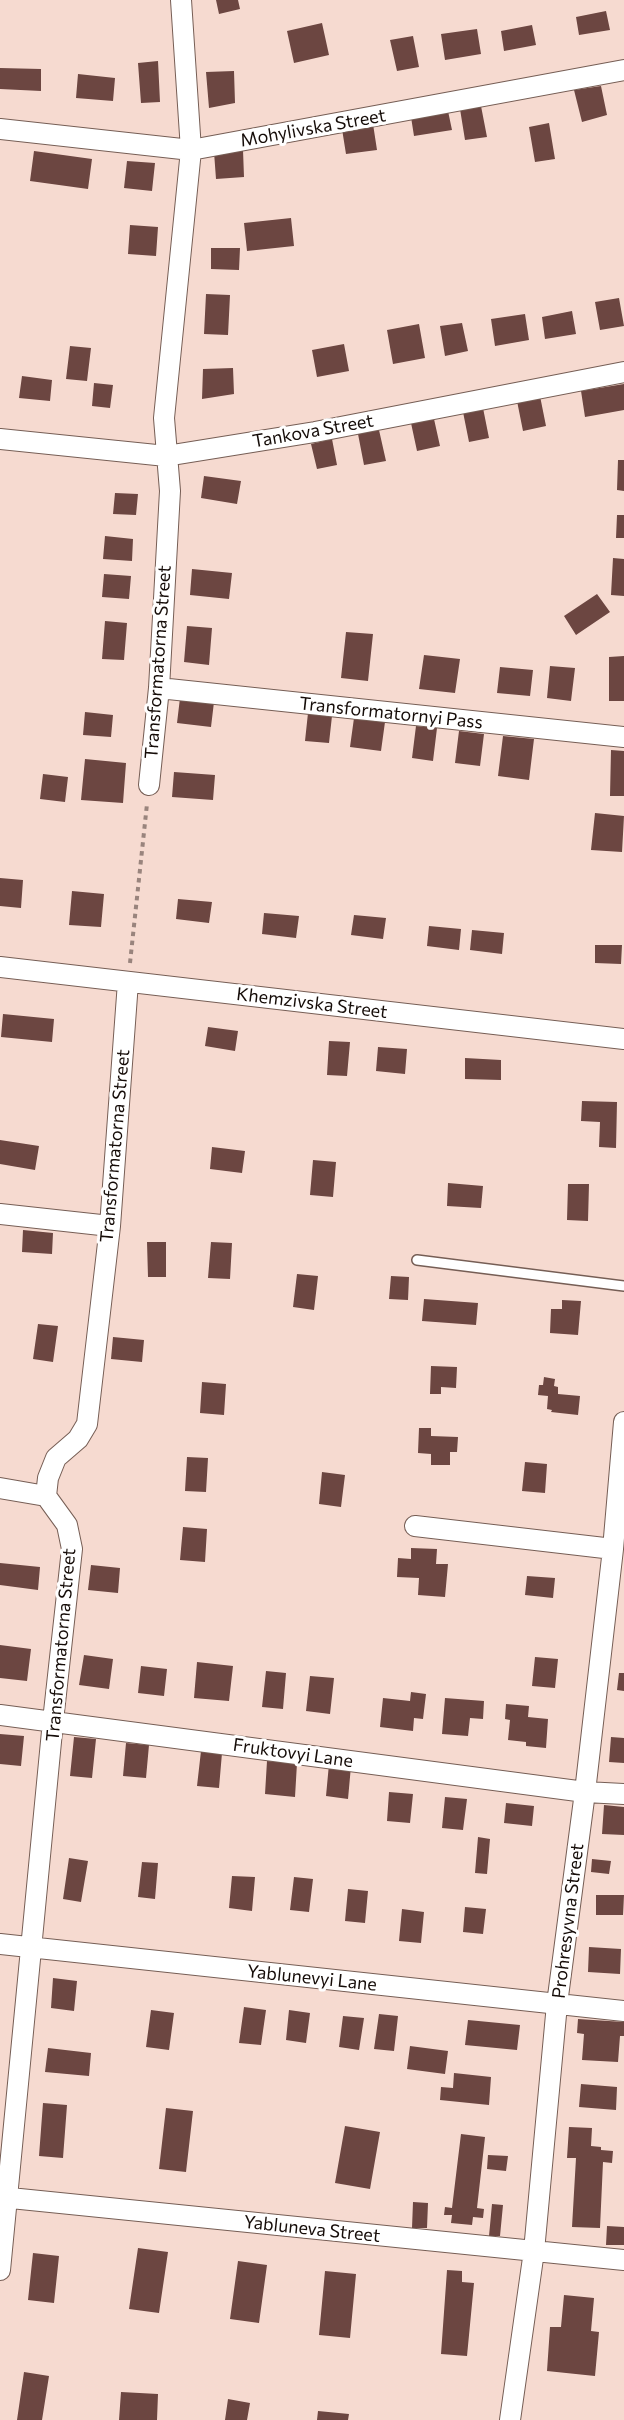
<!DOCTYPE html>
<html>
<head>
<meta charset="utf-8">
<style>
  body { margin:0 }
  canvas { display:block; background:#f6dad0 }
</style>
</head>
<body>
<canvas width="624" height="2420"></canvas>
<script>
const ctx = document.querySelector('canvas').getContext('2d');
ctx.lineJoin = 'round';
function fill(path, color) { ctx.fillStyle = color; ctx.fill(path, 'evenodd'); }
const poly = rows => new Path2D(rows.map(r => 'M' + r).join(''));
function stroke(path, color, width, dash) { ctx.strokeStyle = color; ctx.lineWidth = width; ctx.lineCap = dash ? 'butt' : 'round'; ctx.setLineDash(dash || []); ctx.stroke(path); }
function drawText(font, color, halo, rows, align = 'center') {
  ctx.font = font + ' Commissioner,sans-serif'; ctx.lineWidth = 6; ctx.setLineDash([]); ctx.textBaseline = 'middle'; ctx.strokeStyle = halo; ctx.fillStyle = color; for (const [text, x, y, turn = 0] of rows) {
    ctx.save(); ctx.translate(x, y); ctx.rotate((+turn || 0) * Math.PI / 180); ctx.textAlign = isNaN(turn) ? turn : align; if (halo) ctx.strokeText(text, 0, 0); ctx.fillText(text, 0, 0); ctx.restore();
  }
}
fill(poly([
  [216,0,238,0,240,9,219,14],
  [606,11,610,30,579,35,576,17],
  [322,23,329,55,294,63,287,31],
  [532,25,536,45,504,51,501,31],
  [477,29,481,54,445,60,441,34],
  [413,36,419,67,397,71,390,40],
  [158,61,160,102,141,103,138,63],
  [0,68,41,69,41,91,0,89],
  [234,71,235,103,209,108,206,72],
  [78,74,115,78,113,101,76,98],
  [601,86,607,115,582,122,574,90],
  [481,106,487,137,465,140,460,109],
  [448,111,452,130,414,136,411,117],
  [549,123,555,159,535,162,529,127],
  [373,124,377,150,346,154,342,129],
  [243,150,244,177,216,179,214,152],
  [34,151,92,159,88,189,30,181],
  [127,161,155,163,152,191,124,188],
  [291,218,294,246,247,251,244,223],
  [130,225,158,227,156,256,128,254],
  [211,248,240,248,239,270,211,269],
  [206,294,230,295,228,335,204,334],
  [619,298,624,326,600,330,595,302],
  [572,311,576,334,545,339,542,317],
  [525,314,529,340,495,346,491,319],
  [462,323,468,351,445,356,440,326],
  [419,324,425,358,393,364,387,330],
  [344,344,349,371,317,377,312,350],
  [70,346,91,348,87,381,66,379],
  [233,368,234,394,202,399,203,369],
  [22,376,52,380,50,401,19,398],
  [94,383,113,385,110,408,92,406],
  [624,384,624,410,585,417,581,391],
  [540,396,546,426,523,431,517,401],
  [483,408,489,438,469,442,463,412],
  [434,419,440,446,417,451,411,423],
  [379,430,386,461,364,465,358,434],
  [332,439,337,465,317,469,311,444],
  [618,460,624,460,624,491,617,490],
  [204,476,241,481,237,504,201,498],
  [115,493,138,494,136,515,113,514],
  [617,515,624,515,624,538,616,538],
  [105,536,133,539,132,561,103,559],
  [613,558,624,559,624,596,611,595],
  [192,569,232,573,229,599,190,595],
  [104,574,131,576,129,599,102,597],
  [597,594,610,612,576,635,564,616],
  [105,621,127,623,124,660,102,659],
  [187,626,212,628,209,665,184,662],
  [346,632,373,634,368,681,341,678],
  [424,655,460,659,455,693,419,689],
  [624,656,624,701,609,701,609,657],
  [550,666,575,668,571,701,547,698],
  [500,667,533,670,530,696,497,693],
  [180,698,214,702,211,727,177,723],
  [85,712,113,715,111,737,83,735],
  [308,713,332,716,329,743,305,741],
  [354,718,385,722,381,751,350,747],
  [416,726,437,728,433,761,412,758],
  [459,731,484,734,480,766,455,763],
  [503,736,534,739,529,780,498,776],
  [611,750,624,751,624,796,610,796],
  [85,759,126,763,123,803,81,800],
  [174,772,215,775,213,800,172,797],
  [43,774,68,777,65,802,40,799],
  [595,813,624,816,622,852,591,850],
  [0,878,23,880,21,908,0,906],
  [72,891,104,894,101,927,69,925],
  [178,899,212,902,209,923,176,919],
  [264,913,299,916,296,938,262,934],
  [354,915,386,918,383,939,351,935],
  [429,926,461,929,459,950,427,946],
  [472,930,504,933,502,954,470,950],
  [595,945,622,945,621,964,595,963],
  [3,1014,54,1019,52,1042,1,1037],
  [208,1027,238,1031,235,1051,205,1046],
  [329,1041,350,1042,347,1076,327,1075],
  [378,1047,407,1049,405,1074,376,1071],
  [465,1058,501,1060,501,1080,465,1079],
  [582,1101,617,1102,616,1148,599,1147,600,1122,581,1121],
  [0,1140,39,1146,35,1170,0,1164],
  [212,1147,245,1151,242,1173,210,1169],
  [313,1160,336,1162,333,1197,310,1195],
  [448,1183,483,1186,481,1208,447,1206],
  [568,1184,589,1184,588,1221,567,1220],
  [23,1230,53,1233,52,1254,22,1252],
  [147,1242,166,1242,166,1277,148,1277],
  [211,1242,232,1243,230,1279,208,1278],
  [297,1274,318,1276,314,1310,293,1307],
  [391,1276,409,1277,408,1300,389,1299],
  [424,1299,478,1303,476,1325,422,1321],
  [562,1300,581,1301,578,1335,550,1333,551,1309,562,1309],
  [38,1324,58,1326,53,1362,33,1359],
  [113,1337,144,1340,142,1362,111,1359],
  [431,1366,457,1367,456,1388,441,1387,441,1394,430,1394],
  [544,1377,555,1379,554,1386,558,1387,558,1394,580,1396,578,1415,551,1412,552,1410,547,1409,548,1396,538,1395,539,1385,543,1385],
  [202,1382,226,1384,224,1415,200,1413],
  [419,1428,431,1428,431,1436,458,1437,457,1452,450,1452,450,1465,431,1465,431,1454,418,1453],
  [187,1457,208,1458,206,1492,185,1491],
  [525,1462,547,1464,545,1493,522,1491],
  [322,1472,345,1475,341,1507,319,1504],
  [183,1527,207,1529,205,1562,180,1560],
  [411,1548,437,1549,436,1564,448,1564,445,1597,418,1595,419,1578,397,1577,398,1558,411,1559],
  [0,1563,40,1567,38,1590,0,1585],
  [91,1565,120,1568,118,1593,88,1590],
  [527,1576,555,1578,553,1598,525,1595],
  [0,1645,31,1649,27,1681,0,1678],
  [84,1655,113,1659,109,1689,79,1685],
  [535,1657,558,1659,555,1688,532,1686],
  [197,1662,233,1666,229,1701,194,1698],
  [141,1666,167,1669,164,1696,138,1693],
  [266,1671,286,1673,283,1709,262,1707],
  [619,1673,624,1673,624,1691,617,1690],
  [310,1676,334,1678,330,1714,306,1711],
  [411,1692,426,1694,423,1719,414,1718,413,1731,380,1727,383,1698,410,1701],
  [445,1698,484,1701,483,1719,470,1718,468,1736,442,1734],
  [506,1704,529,1706,528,1717,548,1719,546,1748,526,1746,526,1742,508,1740,510,1720,505,1719],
  [0,1734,24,1736,21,1766,0,1764],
  [74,1737,96,1739,92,1778,70,1776],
  [611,1737,624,1738,624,1763,609,1762],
  [126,1743,149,1745,146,1778,123,1776],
  [201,1751,222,1753,219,1788,197,1786],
  [267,1761,297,1763,295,1797,265,1794],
  [329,1764,351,1766,348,1799,326,1796],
  [389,1792,413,1794,410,1823,387,1821],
  [445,1797,467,1799,463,1830,442,1828],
  [506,1803,534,1806,532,1826,504,1823],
  [604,1805,624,1807,624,1835,602,1834],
  [478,1837,490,1839,487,1874,475,1873],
  [69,1858,88,1861,81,1902,63,1899],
  [592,1859,611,1861,609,1874,591,1872],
  [142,1862,158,1863,155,1899,138,1897],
  [232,1876,255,1877,252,1911,229,1908],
  [294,1877,313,1879,309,1912,290,1910],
  [348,1889,368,1891,365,1923,345,1921],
  [596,1895,624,1895,623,1915,596,1915],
  [465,1907,486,1909,483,1934,463,1932],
  [402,1909,424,1912,421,1943,399,1941],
  [589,1947,621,1949,620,1974,588,1972],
  [53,1978,77,1981,74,2011,51,2008],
  [244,2007,266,2010,261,2045,239,2043],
  [151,2010,174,2013,169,2050,146,2047],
  [289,2010,310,2013,306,2043,286,2040],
  [379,2014,398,2016,394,2051,374,2049],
  [343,2016,364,2018,359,2050,339,2047],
  [578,2019,624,2022,624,2036,620,2036,618,2062,582,2060,584,2034,577,2033],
  [468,2020,520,2025,517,2050,465,2045],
  [410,2046,448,2051,445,2074,407,2069],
  [48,2048,91,2053,89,2076,45,2072],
  [454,2073,491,2077,489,2105,440,2100,441,2087,453,2088],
  [581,2084,617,2087,616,2110,579,2107],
  [43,2103,67,2105,63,2158,39,2156],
  [166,2108,193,2111,186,2172,159,2169],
  [345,2126,380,2132,370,2189,335,2183],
  [569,2127,592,2128,591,2146,601,2147,601,2150,613,2151,612,2163,603,2162,600,2228,572,2227,576,2158,567,2158],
  [461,2134,485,2137,477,2208,484,2209,483,2218,473,2217,472,2225,451,2223,452,2215,444,2215,445,2207,452,2208],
  [488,2155,508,2156,506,2171,487,2169],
  [413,2202,428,2203,427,2228,412,2228],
  [492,2204,503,2205,500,2236,489,2236],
  [607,2226,624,2227,624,2245,606,2245],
  [138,2248,168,2252,159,2313,129,2309],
  [33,2253,59,2256,54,2303,28,2300],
  [238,2261,267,2265,259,2323,230,2319],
  [447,2270,462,2271,462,2282,474,2283,467,2356,441,2354],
  [325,2271,356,2274,350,2338,319,2335],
  [564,2295,594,2298,591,2331,599,2332,595,2376,547,2371,550,2327,561,2327],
  [24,2372,49,2376,42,2420,17,2420],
  [121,2392,158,2394,157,2420,119,2420],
  [228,2399,250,2403,247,2420,225,2420],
  [318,2411,349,2414,348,2420,317,2420]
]), '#6c4641');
const service = poly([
  [417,1260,624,1286]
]);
const minor = poly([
  [0,129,191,150,624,70],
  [0,439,166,456,315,432,624,372],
  [159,688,624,737],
  [149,785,159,688,170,491,164,418,191,150,181,0],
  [0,967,624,1039],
  [0,1214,110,1226],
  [0,1488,46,1496],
  [415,1526,613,1549],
  [0,1715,585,1792,624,1794],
  [0,1944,624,2011],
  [0,2197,624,2260],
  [0,2270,53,1721,72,1549,67,1525,46,1496,48,1478,56,1458,78,1439,87,1424,110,1226,128,982],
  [510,2420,534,2251,557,2004,585,1792,613,1549,624,1422]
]);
stroke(service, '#765e55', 12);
stroke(minor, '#765e55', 22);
stroke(poly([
  [130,963,147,804]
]), '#99847d', 4, [4.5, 4.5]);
stroke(service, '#fff', 9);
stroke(minor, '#fff', 20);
drawText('18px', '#150c08', '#fff', [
  ["Mohylivska Street",313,128,-10],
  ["Tankova Street",313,431,-10],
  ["Transformatorna Street",158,662,-86],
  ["Transformatornyi Pass",391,713,6],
  ["Khemzivska Street",312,1003,7],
  ["Transformatorna Street",115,1146,-85],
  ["Transformatorna Street",61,1645,-85],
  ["Fruktovyi Lane",293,1753,8],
  ["Prohresyvna Street",568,1921,-83],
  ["Yablunevyi Lane",312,1978,6],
  ["Yabluneva Street",312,2229,6]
]);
</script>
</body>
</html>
